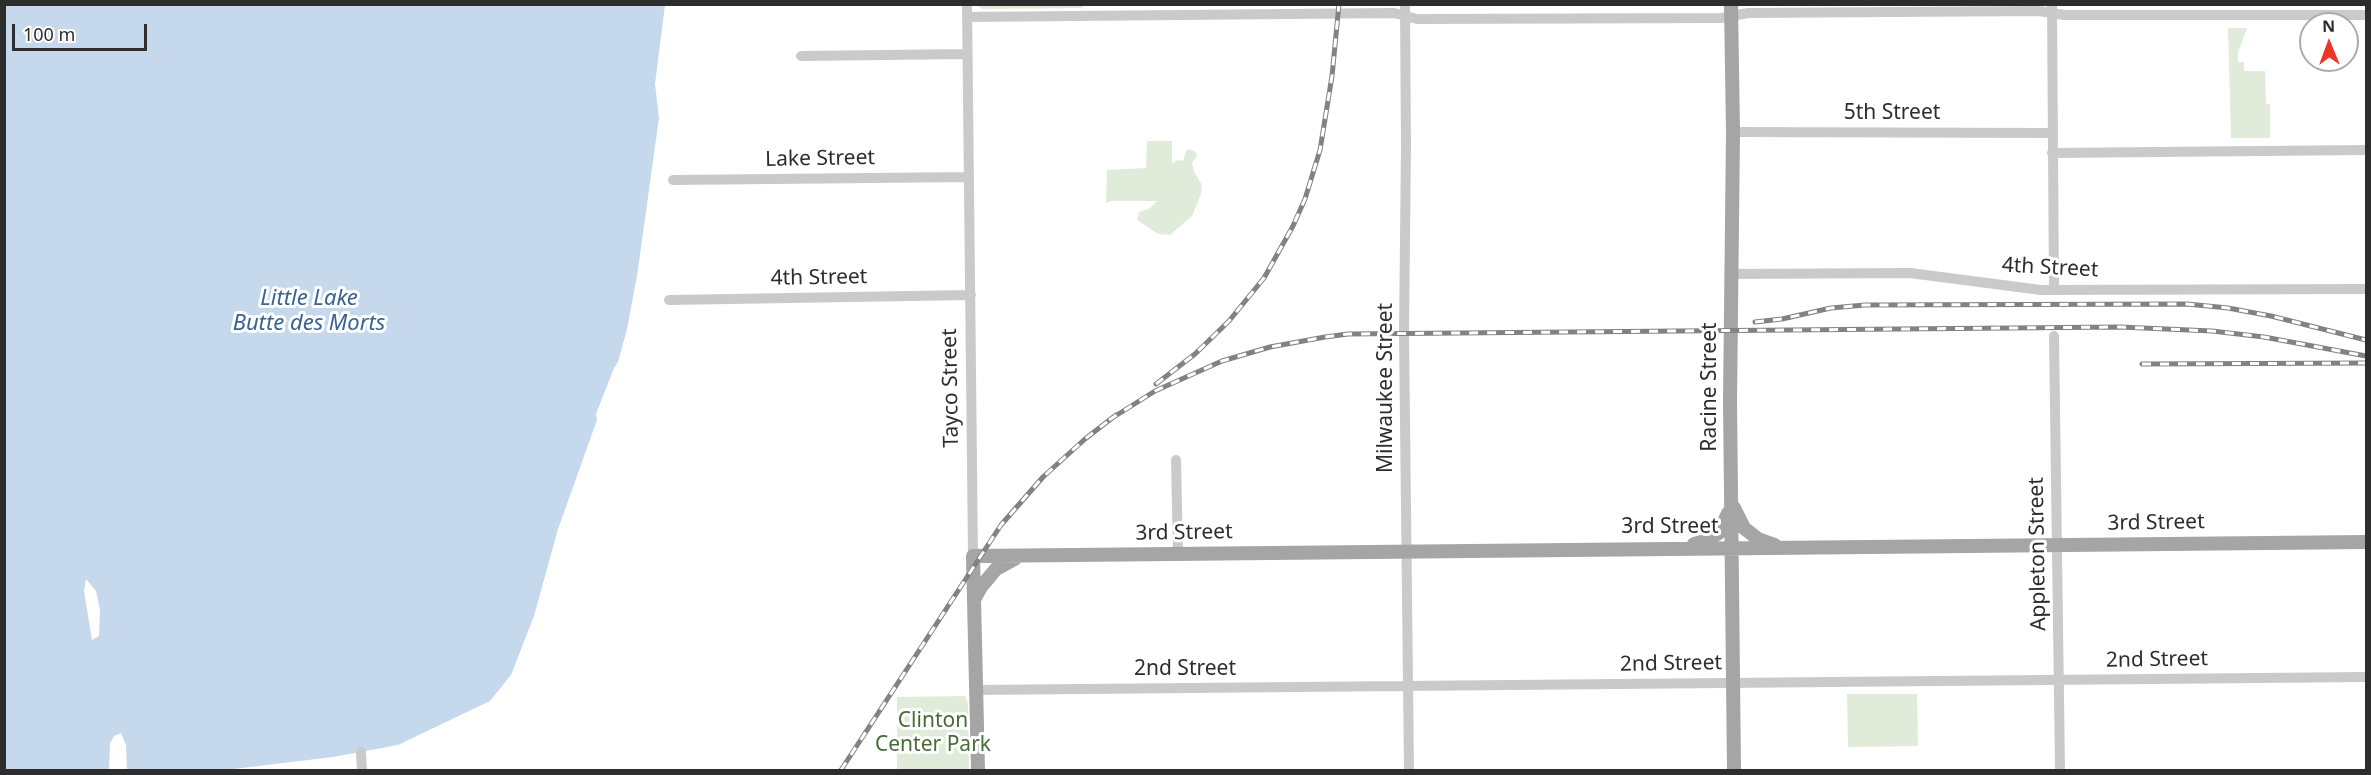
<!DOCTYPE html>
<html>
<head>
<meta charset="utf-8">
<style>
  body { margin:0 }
  #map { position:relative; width:2371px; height:775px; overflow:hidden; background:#fff; font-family:"Noto Sans",sans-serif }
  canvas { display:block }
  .frame { position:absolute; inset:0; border:6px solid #2d2d2d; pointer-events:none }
  .north { position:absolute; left:2299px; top:12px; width:60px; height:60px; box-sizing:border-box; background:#fff; border:2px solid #ababab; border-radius:50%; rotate:359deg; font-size:16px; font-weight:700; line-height:24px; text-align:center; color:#2d2d2d }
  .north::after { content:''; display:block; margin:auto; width:21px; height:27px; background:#ea3529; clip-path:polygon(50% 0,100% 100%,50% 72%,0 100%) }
  .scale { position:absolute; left:12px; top:24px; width:135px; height:27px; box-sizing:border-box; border:3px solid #2d2d2d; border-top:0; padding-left:8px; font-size:18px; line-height:21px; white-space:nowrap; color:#2d2d2d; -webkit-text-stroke:4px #fff; paint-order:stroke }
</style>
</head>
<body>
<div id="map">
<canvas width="2371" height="775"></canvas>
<div class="frame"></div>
<div class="north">N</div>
<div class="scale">100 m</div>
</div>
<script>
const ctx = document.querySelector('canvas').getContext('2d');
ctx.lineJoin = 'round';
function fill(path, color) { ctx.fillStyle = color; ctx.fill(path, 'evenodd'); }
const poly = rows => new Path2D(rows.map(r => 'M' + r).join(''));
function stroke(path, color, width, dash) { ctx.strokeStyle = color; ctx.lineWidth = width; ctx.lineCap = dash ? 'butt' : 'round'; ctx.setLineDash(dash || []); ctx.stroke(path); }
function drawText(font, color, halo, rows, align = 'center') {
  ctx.font = font + ' "Noto Sans",sans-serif'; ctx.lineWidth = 6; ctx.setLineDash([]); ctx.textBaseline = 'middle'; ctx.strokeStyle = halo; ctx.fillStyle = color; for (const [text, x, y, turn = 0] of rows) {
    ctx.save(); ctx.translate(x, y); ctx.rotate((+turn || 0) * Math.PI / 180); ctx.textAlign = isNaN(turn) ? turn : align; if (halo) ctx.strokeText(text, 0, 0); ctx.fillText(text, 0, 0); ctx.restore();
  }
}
fill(poly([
  [976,5,975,5,1087,5,1081,8,982,9],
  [2228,28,2247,28,2238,53,2238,62,2244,62,2244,71,2265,71,2266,104,2270,104,2270,138,2231,138],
  [1147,141,1172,141,1172,163,1179,160,1183,161,1186,151,1189,149,1196,152,1197,156,1192,163,1194,172,1202,185,1201,194,1192,216,1170,235,1158,234,1137,220,1139,212,1150,208,1157,201,1111,201,1106,203,1107,170,1146,168],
  [1847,694,1917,694,1918,746,1848,747],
  [965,696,968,703,969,770,897,770,897,697]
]), '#e1ebda');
fill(poly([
  [5,5,665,5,655,84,659,118,637,276,627,329,618,362,614,368,596,414,597,420,558,529,534,616,511,675,490,701,398,745,333,757,225,770,127,770,126,745,121,733,114,736,110,743,109,770,5,770],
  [86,579,96,591,100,610,99,636,92,640,84,591]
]), '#c5d8ec');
stroke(poly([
  [967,4,973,556],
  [1405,4,1406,146,1404,333,1409,770],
  [2052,4,2054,290],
  [967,17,1394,13,1417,19,1721,18,1748,13,2039,11,2064,15,2366,15],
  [801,56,967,54],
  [1733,132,2051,133],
  [2052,153,2366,150],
  [673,180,969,177],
  [1731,274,1910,273,2041,290,2366,289],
  [669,300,971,295],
  [2054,336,2060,770],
  [1176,460,1178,555],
  [976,690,2366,677],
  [361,752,362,770]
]), '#cacaca', 10);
stroke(poly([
  [1731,4,1733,132,1730,402,1734,770],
  [1734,508,1744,528,1758,539,1775,545],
  [1694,544,1705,541,1719,533,1728,513],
  [975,598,981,587,996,569,1016,558],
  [978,770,973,556,2366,542]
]), '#a5a5a5', 14);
const rail = poly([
  [1755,322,1782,319,1831,308,1865,305,2187,304,2228,308,2271,316,2366,340],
  [2142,364,2366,363],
  [1156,384,1195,354,1229,321,1264,278,1293,226,1305,199,1320,150,1332,76,1339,4],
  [1109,420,1155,391,1222,361,1270,347,1325,337,1348,334,2120,327,2212,331,2264,337,2366,356],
  [841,770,1001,525,1043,477,1085,439,1116,415]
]);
stroke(rail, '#828282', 5);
stroke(rail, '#fff', 3, [9]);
drawText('21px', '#2d2d2d', '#fff', [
  ["5th Street",1892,113],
  ["Lake Street",820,159,-1],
  ["4th Street",2050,268,3],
  ["4th Street",819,278,-1],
  ["Racine Street",1710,387,-90],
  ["Tayco Street",951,388,-91],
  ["Milwaukee Street",1386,388,-90],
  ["3rd Street",2156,523,-1],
  ["3rd Street",1670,527],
  ["3rd Street",1184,533,-1],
  ["Appleton Street",2038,554,-91],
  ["2nd Street",2157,660,-1],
  ["2nd Street",1671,664,-1],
  ["2nd Street",1185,669]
]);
drawText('21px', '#496a39', '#fff', [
  ["Clinton",933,721],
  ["Center Park",933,745]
]);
drawText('italic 22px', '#396391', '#fff', [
  ["Little Lake",309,299],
  ["Butte des Morts",309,324]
]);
</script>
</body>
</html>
